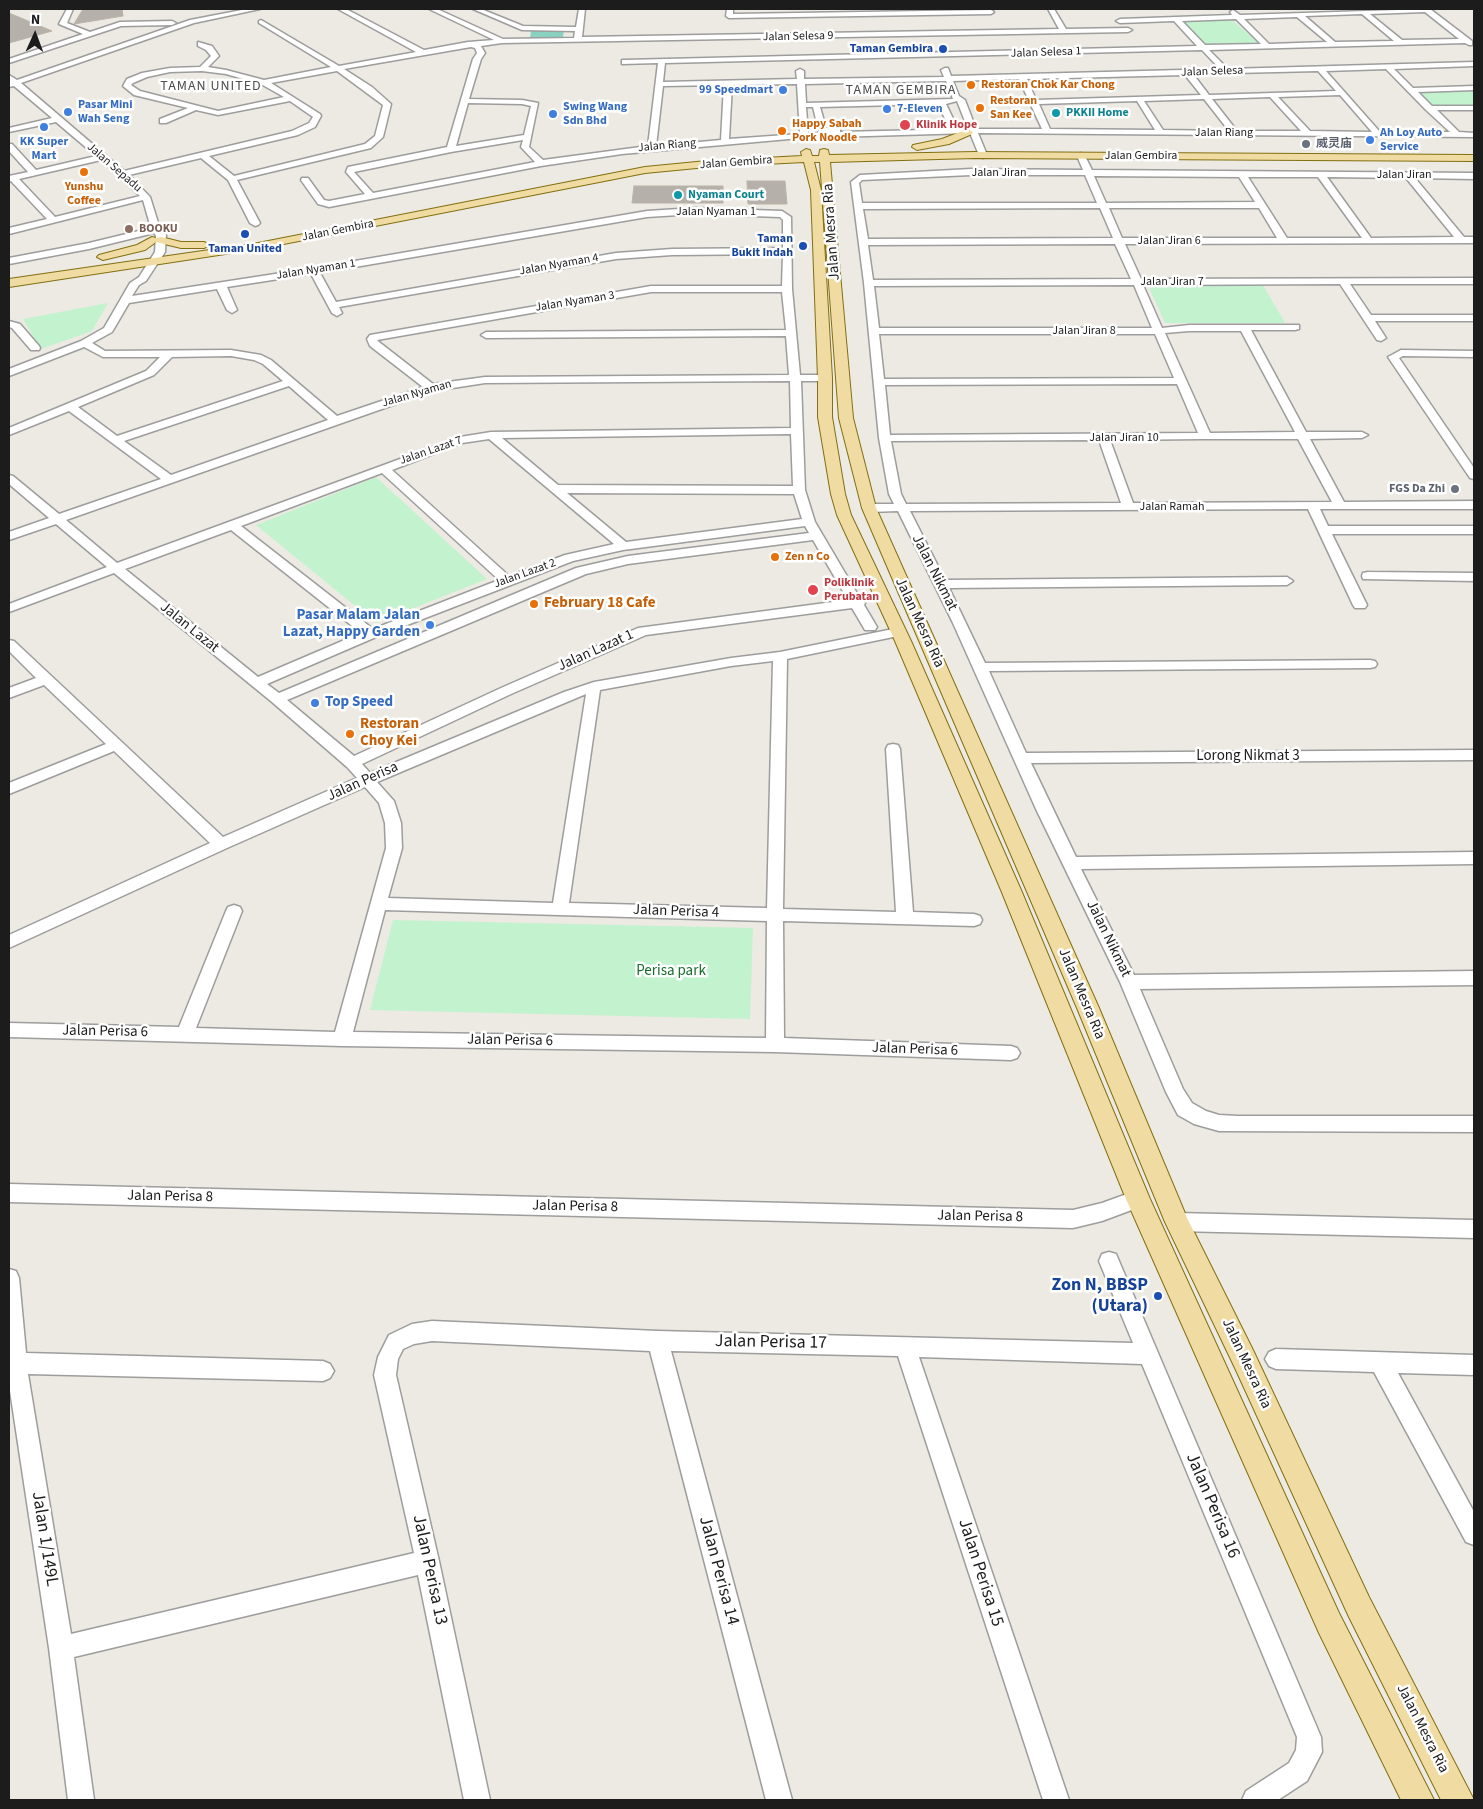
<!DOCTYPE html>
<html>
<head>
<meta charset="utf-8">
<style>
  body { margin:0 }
  #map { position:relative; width:1483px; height:1809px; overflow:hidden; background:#eceae2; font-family:"Source Sans 3",sans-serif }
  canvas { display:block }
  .frame { position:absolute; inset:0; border:10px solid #1c1c1c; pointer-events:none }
  .north { position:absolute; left:10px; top:10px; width:50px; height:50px; -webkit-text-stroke:4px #fff; paint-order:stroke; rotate:2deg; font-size:14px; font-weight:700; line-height:20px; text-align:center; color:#1c1c1c }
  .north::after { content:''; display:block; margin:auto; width:18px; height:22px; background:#1c1c1c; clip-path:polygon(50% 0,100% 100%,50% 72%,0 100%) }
</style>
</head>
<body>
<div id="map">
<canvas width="1483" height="1809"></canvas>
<div class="frame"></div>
<div class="north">N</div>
</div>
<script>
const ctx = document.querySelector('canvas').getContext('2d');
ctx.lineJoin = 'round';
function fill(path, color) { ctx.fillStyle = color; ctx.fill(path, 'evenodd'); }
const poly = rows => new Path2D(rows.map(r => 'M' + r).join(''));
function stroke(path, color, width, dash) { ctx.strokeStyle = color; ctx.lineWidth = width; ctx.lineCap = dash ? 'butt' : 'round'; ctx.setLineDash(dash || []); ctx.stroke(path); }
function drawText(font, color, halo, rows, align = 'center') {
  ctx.font = font + ' "Source Sans 3","Noto Sans SC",sans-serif'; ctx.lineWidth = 5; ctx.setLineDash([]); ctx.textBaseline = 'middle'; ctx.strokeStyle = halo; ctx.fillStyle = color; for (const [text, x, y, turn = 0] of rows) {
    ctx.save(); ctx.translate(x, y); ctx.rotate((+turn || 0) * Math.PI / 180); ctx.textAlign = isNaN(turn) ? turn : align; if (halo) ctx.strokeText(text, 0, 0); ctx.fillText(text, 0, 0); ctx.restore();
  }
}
fill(poly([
  [1231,19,1260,44,1209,47,1182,20],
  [1474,90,1474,105,1429,105,1417,91],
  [1148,285,1263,285,1285,323,1165,323],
  [108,303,92,331,41,349,23,319],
  [376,477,487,579,376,623,256,525],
  [393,920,753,928,750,1019,370,1010]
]), '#c3f2cf');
fill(poly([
  [564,30,563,37,530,38,531,31]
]), '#89d2c2');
const building = poly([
  [83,9,122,9,123,16,74,24,83,9],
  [9,13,52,31,9,43,9,13],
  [747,181,785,181,787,204,748,204,747,181],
  [634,186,723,186,723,203,632,203,634,186]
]);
fill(building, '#b5b0a9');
stroke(building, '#bcb3a7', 1);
const minor = poly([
  [67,9,73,9,67,23,90,32,120,22,172,21,176,23,172,25,121,26,9,63,9,59,83,34,59,24,67,9],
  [247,9,260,9,194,23,21,83,124,171,292,131,309,123,313,117,290,101,218,115,196,110,166,123,160,123,160,119,188,108,134,95,123,86,127,79,142,73,170,68,200,67,211,56,206,50,198,46,198,42,212,46,219,56,208,67,226,70,264,80,331,67,259,23,259,21,261,20,339,66,416,52,338,9,346,9,424,50,468,42,494,40,429,9,437,9,503,39,574,38,575,31,522,30,473,9,481,9,523,26,576,27,579,9,585,9,582,37,1059,29,1048,9,1054,9,1066,29,1128,28,1132,30,1128,32,502,43,481,46,485,53,481,59,469,99,522,100,538,103,529,147,543,160,648,146,658,63,622,64,622,60,625,60,1197,46,1174,21,1120,23,1116,21,1120,19,1232,15,1230,12,1233,10,1240,15,1430,9,1472,41,1472,45,1469,45,1465,43,1209,50,1228,69,1474,62,1474,66,1394,69,1413,88,1474,86,1474,90,1418,92,1432,106,1474,106,1474,110,1437,110,1459,132,1474,133,1474,137,978,133,987,155,983,158,979,155,970,133,800,138,622,154,541,166,329,207,318,204,301,180,302,178,308,178,324,200,329,201,365,194,346,172,348,167,447,147,473,59,477,53,475,48,471,47,344,69,372,87,391,104,383,137,371,148,237,180,260,223,258,225,255,226,250,223,228,180,201,158,129,175,150,197,160,229,166,235,165,252,146,281,139,285,132,296,314,268,647,211,695,208,782,211,791,217,792,289,800,375,825,375,830,378,825,381,801,381,805,490,815,522,861,600,865,603,864,605,877,627,875,630,865,630,852,608,646,635,511,694,362,764,370,773,564,692,594,682,731,658,780,652,898,628,903,629,905,632,898,636,787,659,783,909,896,912,886,749,888,745,893,744,898,745,900,749,913,912,974,914,980,916,982,920,980,924,974,926,783,921,784,1038,1011,1046,1017,1048,1020,1053,1017,1058,1011,1060,775,1052,342,1046,9,1037,9,1023,179,1027,226,911,228,907,234,905,240,907,242,911,196,1028,335,1032,386,848,385,823,379,803,365,787,227,848,9,948,9,935,210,843,114,751,9,794,9,783,106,744,44,685,9,698,9,688,36,678,9,651,9,640,14,641,223,837,357,778,347,767,272,702,114,573,9,612,9,604,107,567,56,524,9,540,9,532,49,518,9,484,9,475,13,476,59,514,161,479,69,411,9,435,9,428,146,371,160,357,103,357,84,347,9,376,9,369,81,341,104,328,130,283,139,277,155,252,156,236,154,233,89,249,9,264,9,258,89,243,151,228,143,200,9,234,9,228,47,219,11,181,9,182,9,176,28,172,9,151,9,144,12,144,36,170,96,156,56,122,9,132,9,128,52,118,14,86,9,87,9,75,17,80,190,20,247,9],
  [1425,12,1459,39,1402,40,1370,14,1425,12],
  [1362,14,1394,41,1335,42,1305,16,1362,14],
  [1297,17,1327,42,1269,44,1244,19,1297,17],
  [1236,19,1261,44,1205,45,1182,21,1236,19],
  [1202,50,1220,69,951,76,948,68,945,68,941,70,944,77,804,79,804,71,800,69,796,71,797,79,663,82,665,63,1202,50],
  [1386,69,1426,110,1450,132,1380,132,1326,71,1386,69],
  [202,71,226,74,261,84,284,97,218,111,140,91,131,85,133,83,147,77,170,72,202,71],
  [337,71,383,105,375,136,365,144,234,176,209,156,298,135,315,127,321,116,320,114,271,83,337,71],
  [1318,71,1336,91,1209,95,1193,74,1318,71],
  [1185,75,1201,95,1036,100,1027,79,1185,75],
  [1019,79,1042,129,976,129,965,100,959,96,953,81,1019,79],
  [946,81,953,99,806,103,805,84,946,81],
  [797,84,800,134,729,139,732,85,797,84],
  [724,85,721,140,656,146,663,86,724,85],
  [1340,95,1372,132,1310,131,1278,97,1340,95],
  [1270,97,1301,131,1237,131,1212,99,1270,97],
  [1204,99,1229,131,1163,130,1144,101,1204,99],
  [957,101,968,129,840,132,840,129,826,128,820,107,938,104,947,123,933,125,933,129,936,129,955,127,956,125,946,104,957,101],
  [1137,101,1155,130,1050,129,1039,104,1137,101],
  [468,103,522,104,531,106,524,135,456,146,468,103],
  [806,107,813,107,819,132,827,133,808,133,806,107],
  [523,140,521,147,535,162,373,193,354,172,451,152,523,140],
  [101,160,140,196,55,217,19,179,101,160],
  [695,214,780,217,783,220,783,248,672,249,616,253,336,302,320,273,647,217,695,214],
  [783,254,782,286,651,286,370,335,367,339,370,346,423,387,337,416,271,360,261,355,231,350,105,351,92,343,112,332,129,303,217,289,227,310,232,313,237,310,227,287,311,274,332,313,337,316,342,313,339,307,616,259,672,255,783,254],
  [651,292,782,292,786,330,486,332,481,335,486,338,786,336,789,375,485,377,433,384,379,342,377,340,651,292],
  [231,356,254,360,263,364,283,381,117,436,78,407,154,375,172,357,231,356],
  [790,381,791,428,491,432,460,437,117,563,66,520,433,391,485,383,790,381],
  [289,386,328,420,171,475,124,441,289,386],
  [791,434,793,486,558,485,502,438,791,434],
  [489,439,614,544,565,555,509,576,392,470,462,443,489,439],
  [382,473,499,580,373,629,241,526,382,473],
  [567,493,794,494,802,519,626,542,567,493],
  [805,526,809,533,628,556,576,568,279,693,267,684,376,637,573,561,623,550,805,526],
  [231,530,361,633,258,677,125,569,231,530],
  [813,540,848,600,638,628,501,688,354,756,287,700,586,574,628,564,813,540],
  [773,661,767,908,569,903,600,690,731,666,773,661],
  [586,694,553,903,388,898,402,848,401,823,394,801,377,782,586,694],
  [385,910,767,921,766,1038,353,1032,385,910],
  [727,9,733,9,733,14,991,10,994,12,991,14,729,18,726,16,727,9],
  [1081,153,1085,156,1092,170,1474,173,1474,179,1415,178,1464,237,1474,237,1474,243,1125,244,1141,279,1474,278,1474,284,1350,284,1371,315,1474,315,1474,321,1375,321,1386,338,1381,341,1377,340,1340,284,1143,285,1162,328,1189,325,1299,325,1299,329,1295,330,1251,330,1306,432,1362,432,1368,435,1362,438,1310,439,1344,502,1474,501,1474,509,1320,509,1328,526,1474,526,1474,534,1332,534,1367,605,1365,608,1355,608,1353,605,1308,509,910,511,945,580,1287,577,1293,581,1287,585,949,588,985,663,1370,660,1375,661,1377,664,1375,667,1370,668,989,671,1026,753,1474,750,1474,760,1031,763,1076,857,1474,852,1474,864,1081,869,1134,975,1474,971,1474,985,1140,989,1183,1089,1192,1103,1206,1111,1219,1115,1238,1116,1474,1116,1474,1132,1219,1131,1194,1124,1178,1115,1166,1092,1120,982,1036,809,953,623,898,511,869,512,863,508,869,504,894,504,889,494,879,438,864,283,851,182,860,175,971,169,1083,170,1077,156,1081,153],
  [971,175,1085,175,1097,203,862,203,859,183,862,180,971,175],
  [1094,176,1239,177,1255,202,1106,203,1094,176],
  [1248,177,1318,177,1362,238,1287,238,1248,177],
  [1327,177,1406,178,1454,237,1371,238,1327,177],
  [1100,208,1113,238,868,239,863,209,1100,208],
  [1109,208,1259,208,1277,238,1122,238,1109,208],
  [1115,244,1131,279,873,280,868,245,1115,244],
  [1134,285,1152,328,879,328,874,286,1134,285],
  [1189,331,1241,331,1295,432,1210,433,1165,333,1189,331],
  [879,334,1155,334,1174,378,884,379,879,334],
  [1177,384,1198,433,890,435,885,385,1177,384],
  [1202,439,1298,439,1332,502,1133,503,1110,440,1202,439],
  [1099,440,1121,503,906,504,901,494,891,441,1099,440],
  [9,321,20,324,39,346,40,348,39,350,31,350,12,328,9,327,9,321],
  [1401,350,1474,351,1474,357,1403,356,1399,358,1474,468,1474,479,1470,478,1388,357,1401,350],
  [1368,572,1474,573,1474,581,1363,579,1362,576,1363,573,1368,572],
  [9,1184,1073,1210,1102,1203,1138,1190,1145,1193,1148,1199,1145,1205,1102,1221,1073,1228,9,1202,9,1184],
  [1177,1213,1474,1220,1474,1238,1177,1231,1170,1228,1167,1222,1170,1216,1177,1213],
  [1109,1252,1116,1254,1119,1261,1321,1737,1322,1752,1307,1781,1278,1800,1242,1800,1246,1791,1289,1763,1296,1750,1297,1737,1142,1364,919,1357,1069,1800,1043,1800,898,1356,671,1351,792,1800,766,1800,650,1351,432,1341,414,1344,403,1349,398,1359,396,1375,439,1561,490,1800,464,1800,418,1575,74,1657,94,1800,68,1800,49,1648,9,1384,9,1269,16,1271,19,1278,26,1353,323,1361,330,1364,334,1371,330,1378,323,1381,28,1374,71,1634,414,1553,374,1375,378,1357,389,1335,412,1324,432,1321,658,1331,1133,1343,1099,1261,1102,1254,1109,1252],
  [1276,1349,1474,1355,1474,1375,1398,1373,1474,1512,1474,1545,1466,1542,1374,1372,1276,1369,1269,1366,1265,1359,1269,1352,1276,1349]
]);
const major = poly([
  [968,129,973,132,972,134,949,144,917,150,912,147,913,145,942,139,968,129],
  [806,149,810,150,812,156,819,156,820,150,824,149,828,150,829,155,975,152,1474,155,1474,161,975,158,830,162,853,418,876,508,1099,1008,1187,1218,1253,1350,1369,1597,1474,1800,1441,1800,1349,1617,1235,1368,1165,1222,1077,1008,862,508,839,418,820,162,814,162,821,190,832,378,832,417,845,494,851,515,911,641,1021,890,1150,1199,1339,1613,1434,1800,1401,1800,1319,1633,1126,1199,1001,890,895,641,837,515,831,494,818,417,818,378,811,190,804,162,707,167,645,173,258,249,9,287,9,279,258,243,645,167,707,161,802,156,801,152,806,149],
  [152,237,156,238,161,237,181,242,204,242,210,245,204,248,181,248,156,242,145,250,103,260,97,257,99,255,137,245,152,237]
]);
stroke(minor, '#9d9d9d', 3);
stroke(major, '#826f11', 2);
fill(minor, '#fff');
fill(major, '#f0dca3');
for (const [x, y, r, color] of [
  [943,49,5,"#1a4fb4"],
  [971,85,5,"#e8710a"],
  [783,90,5,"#3f7fe0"],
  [980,108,5,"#e8710a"],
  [887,109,5,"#3f7fe0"],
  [68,112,5,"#3f7fe0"],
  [1056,113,5,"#0f9aa8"],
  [553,114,5,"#3f7fe0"],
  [905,125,6,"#e0444e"],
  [44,127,5,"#3f7fe0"],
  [782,131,5,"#e8710a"],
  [1370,140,5,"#3f7fe0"],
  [1306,144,5,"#6b7280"],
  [84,172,5,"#e8710a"],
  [678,195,5,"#0f9aa8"],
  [129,229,5,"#8d6e63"],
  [245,234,5,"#1a4fb4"],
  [803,246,5,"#1a4fb4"],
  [1455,489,5,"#6b7280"],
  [775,557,5,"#e8710a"],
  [813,590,6,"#e0444e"],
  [534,604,5,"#e8710a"],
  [430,625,5,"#3f7fe0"],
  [315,703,5,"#3f7fe0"],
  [350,734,5,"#e8710a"],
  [1158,1296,5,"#1a4fb4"]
]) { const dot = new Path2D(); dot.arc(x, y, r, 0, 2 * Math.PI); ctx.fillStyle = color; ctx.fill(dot); stroke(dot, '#fff', 2); }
drawText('12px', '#1c1c1c', '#fff', [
  ["Jalan Selesa 9",798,37,-1],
  ["Jalan Selesa 1",1046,53,-2],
  ["Jalan Selesa",1212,72,-2],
  ["Jalan Riang",1224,133],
  ["Jalan Riang",667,146,-5],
  ["Jalan Gembira",1141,156],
  ["Jalan Gembira",736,163,-4],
  ["Jalan Sepadu",114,168,41],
  ["Jalan Jiran",999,173],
  ["Jalan Jiran",1404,175],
  ["Jalan Nyaman 1",716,212],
  ["Jalan Gembira",338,231,-11],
  ["Jalan Jiran 6",1169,241],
  ["Jalan Nyaman 4",559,265,-10],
  ["Jalan Nyaman 1",316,270,-9],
  ["Jalan Jiran 7",1172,282],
  ["Jalan Nyaman 3",575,302,-9],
  ["Jalan Jiran 8",1084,331],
  ["Jalan Nyaman",417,394,-16],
  ["Jalan Jiran 10",1124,438],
  ["Jalan Lazat 7",431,451,-19],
  ["Jalan Ramah",1172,507],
  ["Jalan Lazat 2",525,574,-20]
]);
drawText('bold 12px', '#164399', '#fff', [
  ["Taman Gembira",933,49],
  ["Taman",793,239],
  ["Bukit Indah",793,253],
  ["Taman United",245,249,"center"]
], 'right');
drawText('bold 12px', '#c56008', '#fff', [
  ["Restoran Chok Kar Chong",981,85],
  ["Restoran",990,101],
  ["San Kee",990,115],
  ["Happy Sabah",792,124],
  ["Pork Noodle",792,138],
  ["Yunshu",84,187,"center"],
  ["Coffee",84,201,"center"],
  ["Zen n Co",785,557]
], 'left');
drawText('bold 12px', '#366cbe', '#fff', [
  ["99 Speedmart",773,90,"right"],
  ["Pasar Mini",78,105],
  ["Wah Seng",78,119],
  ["Swing Wang",563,107],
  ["Sdn Bhd",563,121],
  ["7-Eleven",897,109],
  ["Ah Loy Auto",1380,133],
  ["Service",1380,147],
  ["KK Super",44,142,"center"],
  ["Mart",44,156,"center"]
], 'left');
drawText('bold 12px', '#0d838f', '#fff', [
  ["PKKII Home",1066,113],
  ["Nyaman Court",688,195]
], 'left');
drawText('bold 12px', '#be3a42', '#fff', [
  ["Klinik Hope",916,125],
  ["Poliklinik",824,583],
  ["Perubatan",824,597]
], 'left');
drawText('bold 12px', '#5b616d', '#fff', [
  ["威灵庙",1316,144],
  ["FGS Da Zhi",1445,489,"right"]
], 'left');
drawText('bold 12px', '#785e54', '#fff', [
  ["BOOKU",139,229]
], 'left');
ctx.letterSpacing = '1px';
drawText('14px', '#4f4f4f', '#fff', [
  ["TAMAN UNITED",211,87],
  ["TAMAN GEMBIRA",901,91]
]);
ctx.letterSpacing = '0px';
drawText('15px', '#1c1c1c', '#fff', [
  ["Jalan Mesra Ria",832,232,-94],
  ["Jalan Nikmat",934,573,63],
  ["Jalan Mesra Ria",919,623,65],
  ["Jalan Lazat",189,628,39],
  ["Jalan Lazat 1",596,651,-24],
  ["Lorong Nikmat 3",1248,757],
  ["Jalan Perisa",363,782,-24],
  ["Jalan Perisa 4",676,912,2],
  ["Jalan Nikmat",1108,939,64],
  ["Jalan Mesra Ria",1081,994,67],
  ["Jalan Perisa 6",105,1032,1],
  ["Jalan Perisa 6",510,1041,1],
  ["Jalan Perisa 6",915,1050,2],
  ["Jalan Perisa 8",170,1197,1],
  ["Jalan Perisa 8",575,1207,1],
  ["Jalan Perisa 8",980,1217,1],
  ["Jalan Mesra Ria",1246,1364,65],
  ["Jalan Mesra Ria",1422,1729,63]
]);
drawText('bold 15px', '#c56008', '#fff', [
  ["February 18 Cafe",544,604],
  ["Restoran",360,725],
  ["Choy Kei",360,742]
], 'left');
drawText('bold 15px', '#366cbe', '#fff', [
  ["Pasar Malam Jalan",420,616],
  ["Lazat, Happy Garden",420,633],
  ["Top Speed",325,703,"left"]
], 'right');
drawText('15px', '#176c2c', '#fff', [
  ["Perisa park",671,972]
]);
drawText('bold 18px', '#164399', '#fff', [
  ["Zon N, BBSP",1148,1286],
  ["(Utara)",1148,1307]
], 'right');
drawText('18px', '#1c1c1c', '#fff', [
  ["Jalan Perisa 17",771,1343,1],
  ["Jalan Perisa 16",1212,1506,67],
  ["Jalan 1/149L",44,1539,81],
  ["Jalan Perisa 13",429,1570,78],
  ["Jalan Perisa 14",718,1571,75],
  ["Jalan Perisa 15",980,1573,72]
]);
</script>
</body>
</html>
